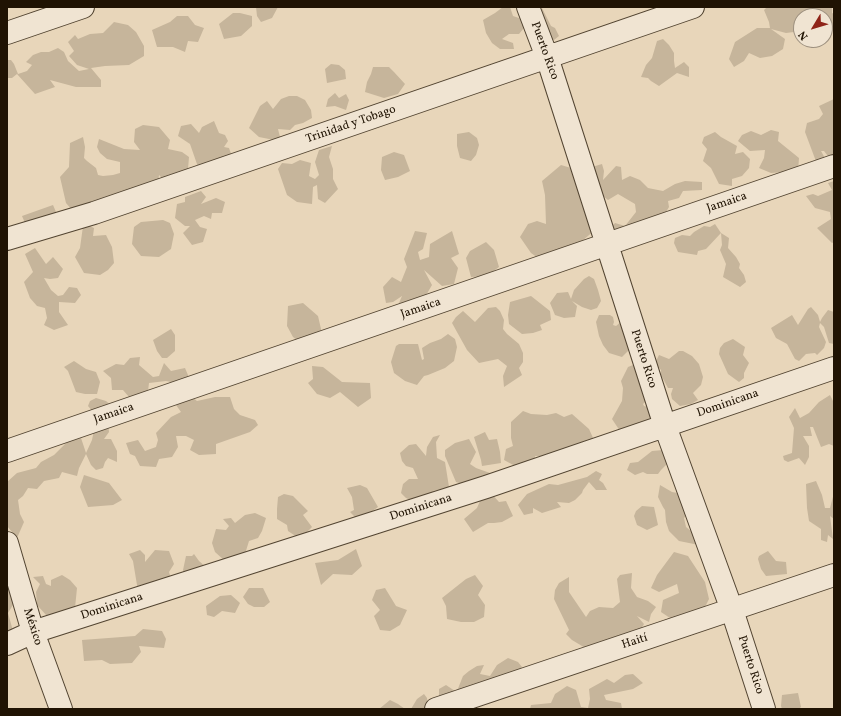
<!DOCTYPE html>
<html>
<head>
<meta charset="utf-8">
<style>
  body { margin:0 }
  #map { position:relative; width:841px; height:716px; overflow:hidden; background:#e8d6ba; font-family:Vollkorn,serif }
  canvas { display:block }
  .frame { position:absolute; inset:0; border:8px solid #201303; pointer-events:none }
  .north { position:absolute; left:793px; top:8px; width:40px; height:40px; box-sizing:border-box; background:#f0e4d2; border:1px solid #9d907f; border-radius:50%; rotate:232deg; font-size:11px; font-weight:700; line-height:16px; text-align:center; color:#201303 }
  .north::after { content:''; display:block; margin:auto; width:14px; height:18px; background:#8f2418; clip-path:polygon(50% 0,100% 100%,50% 72%,0 100%) }
</style>
</head>
<body>
<div id="map">
<canvas width="841" height="716"></canvas>
<div class="frame"></div>
<div class="north">N</div>
</div>
<script>
const ctx = document.querySelector('canvas').getContext('2d');
ctx.lineJoin = 'round';
function fill(path, color) { ctx.fillStyle = color; ctx.fill(path, 'evenodd'); }
const poly = rows => new Path2D(rows.map(r => 'M' + r).join(''));
function stroke(path, color, width, dash) { ctx.strokeStyle = color; ctx.lineWidth = width; ctx.lineCap = dash ? 'butt' : 'round'; ctx.setLineDash(dash || []); ctx.stroke(path); }
function drawText(font, color, halo, rows, align = 'center') {
  ctx.font = font + ' Vollkorn,serif'; ctx.lineWidth = 3; ctx.setLineDash([]); ctx.textBaseline = 'middle'; ctx.strokeStyle = halo; ctx.fillStyle = color; for (const [text, x, y, turn = 0] of rows) {
    ctx.save(); ctx.translate(x, y); ctx.rotate((+turn || 0) * Math.PI / 180); ctx.textAlign = isNaN(turn) ? turn : align; if (halo) ctx.strokeText(text, 0, 0); ctx.fillText(text, 0, 0); ctx.restore();
  }
}
fill(poly([
  [256,7,278,7,272,18,261,22,257,16],
  [503,7,510,7,513,16,522,19,524,28,519,34,509,34,502,39,513,43,514,49,500,49,492,43,486,33,483,20,495,13],
  [767,7,832,7,832,13,834,14,834,27,826,25,825,28,825,16,801,16,801,34,794,32,786,33,771,29,785,39,783,49,772,56,760,58,749,53,744,61,734,67,729,59,735,42,757,28,770,28,769,22,764,10],
  [542,8,551,26,555,28,559,36,554,40,546,37,539,16],
  [233,13,240,13,252,16,252,26,241,36,224,39,219,24],
  [177,16,188,16,195,25,204,28,198,42,188,41,185,52,173,47,157,47,152,30,170,22],
  [114,22,128,25,136,32,144,46,144,56,129,65,105,66,91,68,101,80,101,87,76,87,50,80,55,87,35,94,17,74,12,78,7,78,7,60,11,60,14,64,18,74,27,71,32,65,26,62,33,55,41,52,49,52,58,48,64,52,68,61,79,71,89,69,77,65,69,56,74,51,68,42,75,35,78,39,90,34,103,33],
  [663,39,669,45,674,53,674,61,675,68,684,62,689,67,689,77,677,73,659,86,651,81,648,78,641,77,646,65,652,58,657,41],
  [331,64,339,65,345,70,346,79,327,83,325,69],
  [373,67,389,67,394,72,405,84,398,94,384,98,365,92,367,82,371,74],
  [335,93,339,98,346,94,349,100,346,110,335,106,326,107,328,99],
  [289,96,297,96,305,100,311,110,312,118,303,123,295,125,290,130,278,129,280,137,274,140,259,137,249,128,260,106,267,101,273,109,281,99],
  [834,99,834,160,831,160,824,151,821,151,826,160,817,164,805,132,807,123,819,119,823,114,819,106],
  [214,121,219,133,225,135,228,141,224,147,229,148,235,165,198,167,190,144,178,136,181,126,191,124,199,133,202,127],
  [143,125,159,127,170,140,168,149,182,152,189,157,188,169,174,179,162,178,159,175,157,192,72,210,66,203,60,177,69,167,70,143,83,137,85,147,84,158,87,161,96,168,98,175,103,176,113,175,120,173,120,162,107,159,100,153,97,147,99,139,124,149,140,150,134,142,135,129],
  [771,130,779,132,778,141,799,158,798,171,771,173,759,168,764,158,765,150,750,151,738,141,742,135,751,131,761,135],
  [469,132,477,138,479,145,476,155,471,161,460,158,457,146,457,134],
  [715,132,721,137,737,146,735,154,743,152,750,159,749,168,742,176,732,179,732,186,719,184,711,168,703,161,707,149,702,143,704,137],
  [332,146,329,157,333,169,333,179,338,189,325,203,318,199,317,185,313,187,312,204,297,202,287,195,278,169,282,163,292,164,300,160,311,163,309,176,315,179,319,175,315,162,319,150],
  [394,152,404,155,410,171,398,177,385,180,381,170,382,157],
  [602,164,604,171,603,180,616,166,621,167,622,180,630,176,640,180,648,188,663,191,675,184,685,181,702,182,702,190,683,191,679,198,668,201,669,207,666,212,628,237,606,232,615,223,625,226,636,212,635,204,618,194,608,200,587,183,592,167],
  [561,165,571,168,590,192,595,230,582,241,574,256,548,265,531,253,520,237,528,224,537,221,546,224,545,195,542,181],
  [834,181,834,242,832,243,817,228,831,219,830,212,815,208,806,196,813,194,818,196,832,190,828,183],
  [201,191,206,197,201,204,216,198,225,202,222,213,212,213,211,219,204,216,195,220,200,227,207,229,203,242,192,245,183,233,190,226,185,226,175,218,177,204,185,202,185,197],
  [53,205,56,212,53,220,25,223,22,216],
  [163,220,170,223,174,234,171,249,159,257,141,256,132,244,134,227,141,222],
  [715,224,721,233,729,238,728,248,736,257,740,264,739,268,744,275,746,282,740,287,723,277,726,264,720,250,722,245,721,233,706,249,698,251,697,255,678,252,674,243,675,238,682,235,690,236,694,232,704,226,710,227],
  [88,225,94,228,93,236,106,235,112,247,114,263,108,270,100,275,84,273,75,257,80,248,83,226],
  [415,231,427,233,423,249,418,252,420,260,429,257,430,244,452,231,459,254,451,258,458,268,454,284,442,286,424,270,432,285,425,297,407,313,399,303,402,296,393,302,386,303,383,287,392,277,401,282,407,267,404,259],
  [486,242,494,250,499,267,487,276,471,277,466,258,470,251],
  [35,248,46,264,53,257,63,269,58,278,50,279,44,278,51,290,58,296,63,295,69,287,77,288,81,295,75,303,59,302,59,312,68,325,54,330,44,325,47,318,45,308,37,306,30,298,24,282,33,272,25,254],
  [589,276,594,279,598,290,601,301,597,308,591,310,582,307,572,301,577,306,575,317,564,318,555,315,550,303,557,293,568,292,571,299,574,290,584,279],
  [531,296,550,311,551,320,540,325,542,330,533,333,522,334,509,324,508,315,510,302],
  [303,303,318,316,324,342,307,348,293,337,287,326,288,306],
  [496,307,500,311,504,320,503,329,507,334,519,344,523,353,523,362,519,368,522,375,504,387,503,376,507,366,498,359,479,363,467,350,452,323,456,317,463,311,475,322,488,308],
  [811,307,818,315,820,322,822,318,828,310,834,312,834,344,829,343,824,327,820,323,819,327,826,342,824,348,817,355,815,353,806,354,799,361,795,359,787,344,776,338,771,328,792,315,798,325,808,309],
  [599,315,610,315,613,317,614,322,613,325,616,326,622,321,630,349,622,357,609,353,603,345,599,336,596,322],
  [171,329,175,335,175,351,167,358,162,358,157,351,153,340],
  [448,334,455,339,457,347,454,361,445,368,428,375,424,376,417,385,405,381,394,373,391,362,396,346,399,344,418,344,422,360,424,359,422,348,430,343,441,339],
  [733,339,745,347,743,355,749,363,744,373,744,378,739,382,728,374,719,354,720,348,724,343],
  [679,351,683,351,692,356,699,364,703,377,701,385,693,393,698,400,691,404,680,406,672,399,671,394,673,388,668,388,661,375,661,370,655,363,659,355,669,359],
  [140,357,139,365,153,377,159,376,164,363,171,371,185,368,193,387,186,389,171,382,166,381,149,383,148,391,141,396,129,397,123,390,112,390,111,378,103,371,116,364,124,365,130,358],
  [74,361,86,369,96,372,100,382,97,394,85,394,76,392,68,371,64,367],
  [633,365,652,396,643,404,644,406,652,408,657,419,624,437,612,419,622,401,623,388,621,381,628,367],
  [312,366,323,367,342,382,370,383,371,398,358,407,340,392,330,398,317,394,308,383,313,379],
  [830,395,834,403,834,446,829,444,821,447,813,427,810,427,812,436,803,436,809,446,809,457,805,465,799,458,788,462,784,460,783,456,792,453,794,428,789,417,795,408,800,418,809,413,819,402],
  [192,397,197,401,215,397,230,397,234,409,240,415,255,420,258,425,250,432,216,444,216,454,199,455,190,450,194,440,186,436,176,436,178,447,172,457,159,459,156,467,140,466,135,456,130,454,126,443,138,440,145,451,156,447,158,440,156,433,171,417,181,412,176,405],
  [96,398,106,401,113,407,99,419,88,406,90,401],
  [523,411,531,414,547,415,556,413,564,417,572,414,589,429,594,440,541,462,539,456,535,456,534,467,517,467,504,460,506,449,513,446,511,438,511,422],
  [108,423,109,432,104,439,111,439,117,451,117,462,108,458,105,462,103,468,96,470,91,465,86,454,79,468,77,476,62,472,59,478,44,481,37,489,28,488,23,496,18,500,20,514,24,522,17,538,7,526,7,482,17,473,36,468,41,462,54,455,67,442,81,438,86,453,92,440,95,425],
  [485,432,489,440,497,439,500,452,501,463,482,466,481,460,474,437],
  [440,435,436,442,437,458,445,462,449,487,433,491,431,504,419,504,406,498,401,493,403,484,409,479,418,479,413,468,406,466,402,461,400,453,409,445,416,444,426,456,427,447,433,437],
  [469,439,476,452,470,464,476,468,490,473,493,490,490,492,499,502,506,501,513,516,502,522,494,523,488,523,473,532,464,519,477,508,483,494,465,485,456,482,445,456,445,450,455,443],
  [663,450,669,462,661,470,658,474,647,474,643,472,635,475,627,470,630,463,638,462,652,451],
  [596,471,602,474,599,480,603,483,607,490,596,490,589,482,583,490,582,493,575,500,569,503,557,502,561,507,542,513,533,508,533,513,524,515,518,505,527,494,549,484,558,485,587,477],
  [84,475,109,483,122,500,113,505,88,507,80,487],
  [816,481,822,495,825,508,830,508,834,493,834,519,830,516,833,539,828,535,827,542,821,540,821,529,809,521,807,508,806,484],
  [360,485,367,488,378,507,359,521,350,512,354,510,352,497,347,488],
  [660,485,672,492,683,494,689,512,684,518,686,527,696,535,699,545,679,541,669,531,666,522,665,510,663,507,658,497],
  [284,494,293,496,308,511,303,515,312,527,307,532,313,532,297,537,288,531,287,525,277,519,277,509,278,497],
  [642,506,654,507,658,525,647,530,637,525,634,516,636,511],
  [255,513,266,518,262,531,258,538,249,541,245,554,225,561,215,552,212,543,216,529,226,530,229,526,223,519,231,518,235,523,245,515],
  [356,549,362,566,352,575,333,574,321,585,315,563,338,560],
  [140,550,145,555,145,562,155,550,169,551,174,564,169,572,171,579,156,583,156,580,138,591,133,561,129,554],
  [768,551,776,561,786,562,787,574,766,576,761,569,758,559,759,556],
  [674,552,688,556,705,582,709,599,701,615,676,622,661,612,663,600,679,593,677,584,659,592,651,588,657,575],
  [194,554,199,561,206,567,185,580,183,570,186,556,192,556],
  [632,573,631,588,637,597,648,601,656,607,651,614,649,622,637,616,644,624,637,636,592,652,572,640,566,634,569,630,554,599,555,590,559,583,569,577,569,592,586,617,590,611,599,607,613,608,620,602,617,579,620,575],
  [62,575,70,580,77,588,75,608,47,616,37,605,36,592,40,584,33,577,43,576,46,584,51,586,51,580],
  [475,575,483,586,478,595,485,605,484,617,474,622,461,622,447,619,446,606,442,598,466,579],
  [7,587,16,600,8,613,13,631,7,633],
  [249,588,263,588,270,602,264,607,254,607,248,604,243,597],
  [385,588,396,606,407,610,400,625,390,631,380,630,374,616,380,610,372,600,376,590],
  [231,595,240,603,235,613,222,611,214,617,207,615,206,606,220,596],
  [143,629,162,631,166,639,164,648,139,646,141,652,132,663,110,664,102,660,84,661,82,640,135,636],
  [508,658,518,662,522,667,514,676,457,691,463,676,469,671,477,666,484,665,480,674,490,676,497,665],
  [633,674,643,683,633,689,604,695,606,700,621,703,622,709,530,709,531,705,551,703,555,694,567,686,576,690,581,707,588,708,590,699,589,689,607,679,614,683,625,675],
  [446,685,455,691,448,703,440,709,411,709,417,699,424,694,427,698,428,708,439,699,439,689],
  [798,693,801,707,799,709,782,709,781,706,782,695],
  [390,700,398,704,405,709,379,709]
]), '#c6b59b');
const minor = poly([
  [528,7,547,57,665,426,732,610,764,709],
  [7,33,83,7],
  [7,239,94,213,693,7],
  [7,451,834,166],
  [7,543,33,632,61,709],
  [7,644,33,632,486,487,834,368],
  [436,709,834,575]
]);
stroke(minor, '#524431', 24);
stroke(minor, '#f0e4d2', 22);
drawText('12px', '#201303', '#f0e4d2', [
  ["Puerto Rico",544,51,70],
  ["Trinidad y Tobago",351,125,-19],
  ["Jamaica",727,203,-19],
  ["Jamaica",421,309,-19],
  ["Puerto Rico",643,359,72],
  ["Dominicana",728,404,-19],
  ["Jamaica",114,414,-19],
  ["Dominicana",421,508,-18],
  ["Dominicana",112,607,-18],
  ["México",32,627,72],
  ["Haití",635,642,-18],
  ["Puerto Rico",750,665,72]
]);
</script>
</body>
</html>
